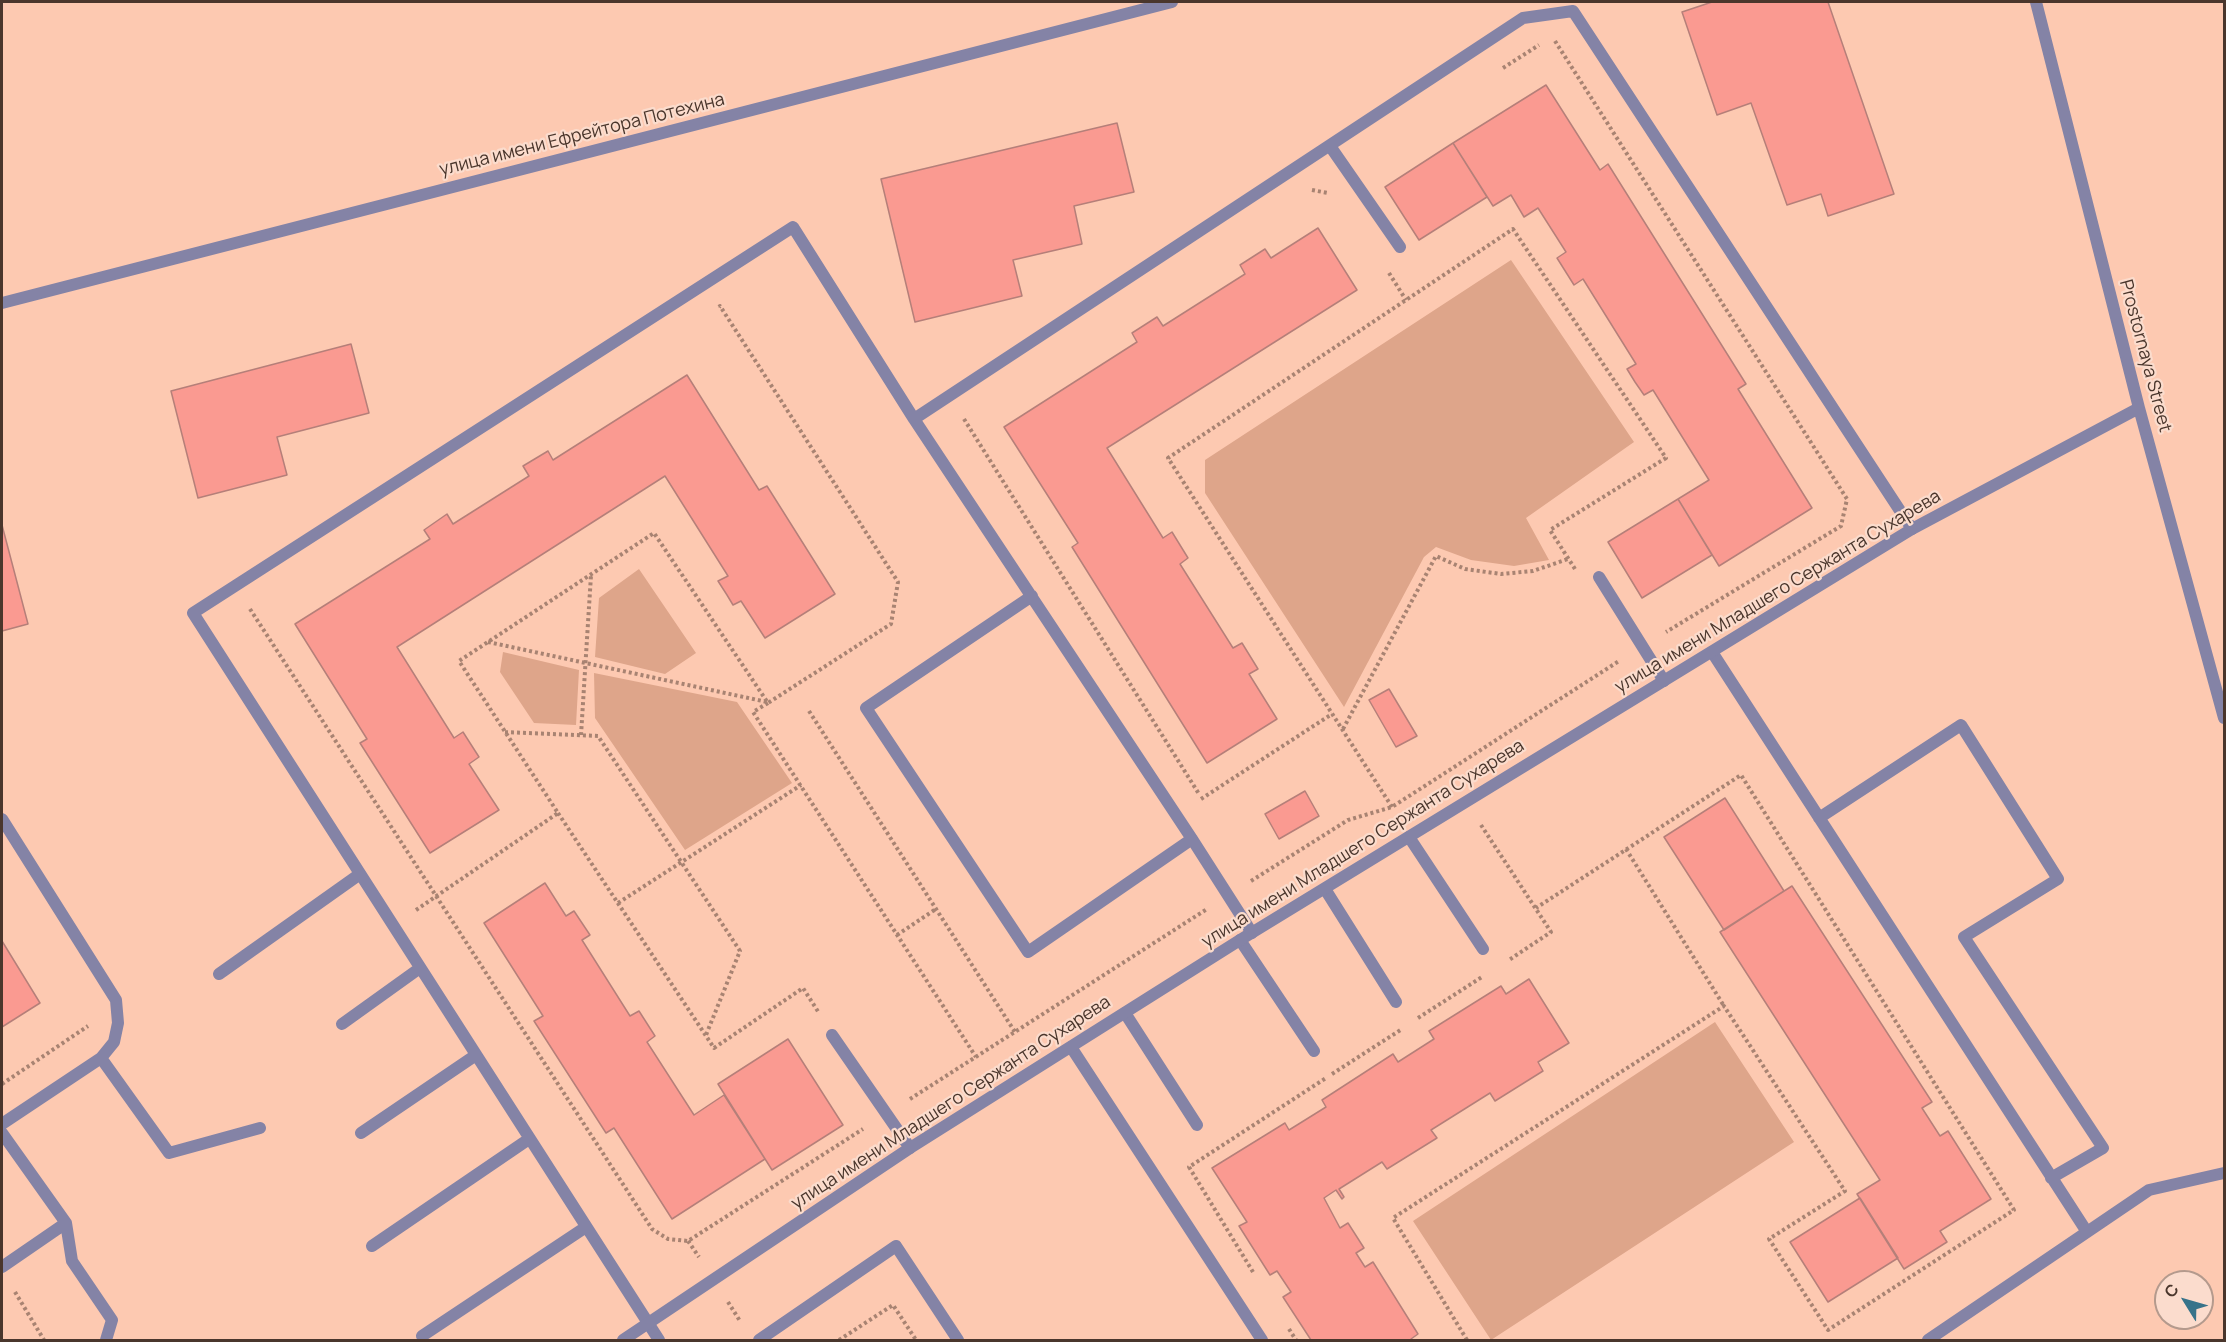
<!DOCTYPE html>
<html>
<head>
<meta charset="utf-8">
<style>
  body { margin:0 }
  #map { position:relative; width:2226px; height:1342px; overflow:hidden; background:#fdc9b1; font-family:Manrope,sans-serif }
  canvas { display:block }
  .frame { position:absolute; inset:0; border:3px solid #4a362c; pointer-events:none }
  .north { position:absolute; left:2154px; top:1270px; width:60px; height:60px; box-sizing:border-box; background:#fbdccd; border:2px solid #b49a8d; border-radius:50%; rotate:307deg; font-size:16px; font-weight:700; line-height:24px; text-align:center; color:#4a362c }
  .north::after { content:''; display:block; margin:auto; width:21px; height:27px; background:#37738a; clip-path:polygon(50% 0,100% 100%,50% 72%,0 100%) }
</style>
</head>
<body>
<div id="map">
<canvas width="2226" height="1342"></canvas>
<div class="frame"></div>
<div class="north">С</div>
</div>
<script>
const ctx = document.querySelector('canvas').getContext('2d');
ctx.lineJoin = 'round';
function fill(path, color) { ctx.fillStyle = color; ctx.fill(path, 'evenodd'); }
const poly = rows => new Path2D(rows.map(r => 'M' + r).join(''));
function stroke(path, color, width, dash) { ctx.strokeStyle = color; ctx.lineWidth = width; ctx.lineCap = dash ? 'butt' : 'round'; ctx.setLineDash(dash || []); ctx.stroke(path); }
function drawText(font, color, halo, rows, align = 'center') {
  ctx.font = font + ' Manrope,sans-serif'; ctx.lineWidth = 4.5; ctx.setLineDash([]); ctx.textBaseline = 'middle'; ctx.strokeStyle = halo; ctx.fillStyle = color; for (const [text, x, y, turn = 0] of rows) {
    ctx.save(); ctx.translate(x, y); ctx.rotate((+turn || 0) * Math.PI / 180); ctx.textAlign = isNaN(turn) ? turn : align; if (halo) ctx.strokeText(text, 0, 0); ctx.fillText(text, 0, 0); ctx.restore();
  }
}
fill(poly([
  [1511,260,1634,442,1526,518,1549,560,1514,566,1471,560,1436,547,1424,557,1344,707,1205,493,1205,460],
  [639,569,696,653,665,674,595,657,599,598],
  [503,652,579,670,576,725,534,723,500,672],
  [594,673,737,702,792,783,685,850,595,718],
  [1715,1022,1794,1142,1491,1340,1413,1221]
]), '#dea58a');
const building = poly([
  [1712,2,1828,2,1894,194,1828,216,1821,194,1787,205,1751,103,1717,115,1682,12,1712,2],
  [1546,85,1600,170,1608,164,1746,384,1738,389,1812,508,1719,566,1678,499,1709,480,1653,390,1644,395,1635,382,1627,369,1636,364,1583,279,1574,285,1557,258,1566,252,1538,208,1524,217,1511,195,1493,206,1453,143,1546,85],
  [1117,123,1134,192,1074,206,1082,244,1013,260,1022,296,915,322,881,179,1117,123],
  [1453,143,1487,197,1419,240,1385,187,1453,143],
  [1318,228,1357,290,1107,448,1163,538,1172,532,1188,558,1180,564,1233,648,1242,643,1258,669,1249,674,1277,719,1207,763,1072,547,1078,543,1004,427,1137,342,1132,333,1157,317,1163,326,1245,274,1240,265,1265,249,1271,258,1318,228],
  [351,344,369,413,277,437,287,475,198,498,171,391,351,344],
  [687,375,759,490,767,486,835,594,765,638,741,601,733,605,727,595,718,581,728,576,665,476,397,647,454,738,463,732,479,757,469,764,499,810,430,853,360,743,367,739,295,624,430,539,424,530,447,514,453,524,529,476,523,466,548,451,553,460,687,375],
  [1678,499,1712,555,1642,598,1608,542,1678,499],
  [2,525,28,624,2,631,2,525],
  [1389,689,1417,736,1396,747,1369,700,1389,689],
  [1305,791,1319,816,1279,839,1265,814,1305,791],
  [1725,798,1784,891,1724,930,1664,837,1725,798],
  [545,883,566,916,574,911,590,935,582,940,630,1016,639,1011,655,1036,647,1042,694,1115,724,1095,765,1159,672,1219,614,1128,606,1133,534,1021,543,1016,484,923,545,883],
  [1792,886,1932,1102,1922,1108,1940,1136,1948,1131,1991,1199,1940,1231,1947,1242,1904,1269,1857,1194,1880,1180,1720,932,1792,886],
  [2,941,40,1003,2,1027,2,941],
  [1529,979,1569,1043,1538,1062,1543,1071,1495,1101,1490,1093,1431,1130,1437,1138,1387,1169,1382,1162,1339,1189,1344,1197,1342,1199,1336,1190,1324,1198,1340,1228,1348,1223,1364,1248,1356,1253,1365,1267,1373,1262,1418,1334,1411,1339,1412,1340,1311,1340,1283,1297,1291,1292,1277,1271,1270,1275,1239,1226,1247,1222,1212,1168,1285,1123,1289,1130,1326,1107,1322,1100,1393,1054,1398,1062,1434,1039,1429,1031,1501,986,1506,994,1529,979],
  [788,1039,843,1125,772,1170,718,1084,788,1039],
  [1860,1198,1898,1258,1828,1302,1790,1242,1860,1198]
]);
fill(building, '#fa9a91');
stroke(building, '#b57f79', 1.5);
stroke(poly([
  [1555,41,1847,499,1841,526,1666,632],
  [1503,68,1539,45],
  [1312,190,1328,193],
  [1389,273,1406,300],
  [964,419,1199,794],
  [250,609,652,1229,668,1239,688,1241,863,1129],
  [488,642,767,702],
  [768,703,753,712,976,1057],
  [809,711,1015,1032],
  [1343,729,1436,556,1465,569,1501,574,1533,571,1568,559],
  [505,732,598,736,740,951,706,1035],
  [581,735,591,575],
  [1201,799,1332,714],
  [1392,807,1168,458,1513,229,1666,458,1550,530,1575,569],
  [558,813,714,1048,803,988,819,1013],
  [1481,825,1551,932,1509,960],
  [1626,849,1724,1006],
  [1251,881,1348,820,1392,807,1619,661],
  [618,903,801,785],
  [416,910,558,813,459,661,654,533,768,703,891,624,898,582,720,306,719,307],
  [897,935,936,909],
  [1418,1018,1482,977],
  [1332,1074,1402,1029],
  [2,1084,88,1026],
  [910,1099,1207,909],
  [688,1241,699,1257],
  [1253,1272,1189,1167,1326,1078],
  [15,1292,44,1340],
  [728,1302,740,1321],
  [1289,1329,1296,1340],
  [839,1340,893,1305,916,1340],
  [1467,1340,1393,1218,1724,1006,1845,1191,1769,1239,1828,1330,2014,1210,1741,775,1536,908]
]), '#a88372', 4, [3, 3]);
stroke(poly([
  [1330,146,1400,247],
  [914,419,1523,18,1573,11,1912,529],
  [1599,577,1664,681],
  [1032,596,866,708,1028,952,1192,839],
  [1712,652,2087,1232],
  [1819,818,1961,725,2058,879,1964,937,2103,1148,2051,1178],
  [2,819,116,1000,118,1023,114,1042,101,1058],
  [1409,837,1483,949],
  [1325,889,1396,1002],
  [1240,940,1314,1051],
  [219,974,360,874],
  [1125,1013,1197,1125],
  [342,1024,420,968],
  [832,1035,910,1148],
  [1071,1047,1262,1340],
  [2,1124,101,1058,169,1153,260,1128],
  [2,1133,66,1223,72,1261,112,1320,106,1340],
  [361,1133,476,1055],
  [372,1246,529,1139],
  [2,1267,66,1223],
  [422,1336,586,1227],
  [659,1340,193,613,793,227,914,419,1192,839,1252,933],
  [759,1340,896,1246,958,1340],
  [1928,1340,2149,1190,2224,1173]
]), '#8483a6', 12);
stroke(poly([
  [2036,2,2139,408,2224,718],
  [2,303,1172,2],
  [623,1340,910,1148,1240,940,1912,529,2139,408]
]), '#8483a6', 12);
drawText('18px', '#4a362c', '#fbdccd', [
  ["улица имени Ефрейтора Потехина",582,135,-14],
  ["Prostornaya Street",2145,356,75],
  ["улица имени Младшего Сержанта Сухарева",1778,592,-31],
  ["улица имени Младшего Сержанта Сухарева",1363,844,-32],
  ["улица имени Младшего Сержанта Сухарева",951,1103,-33]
]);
</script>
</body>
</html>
